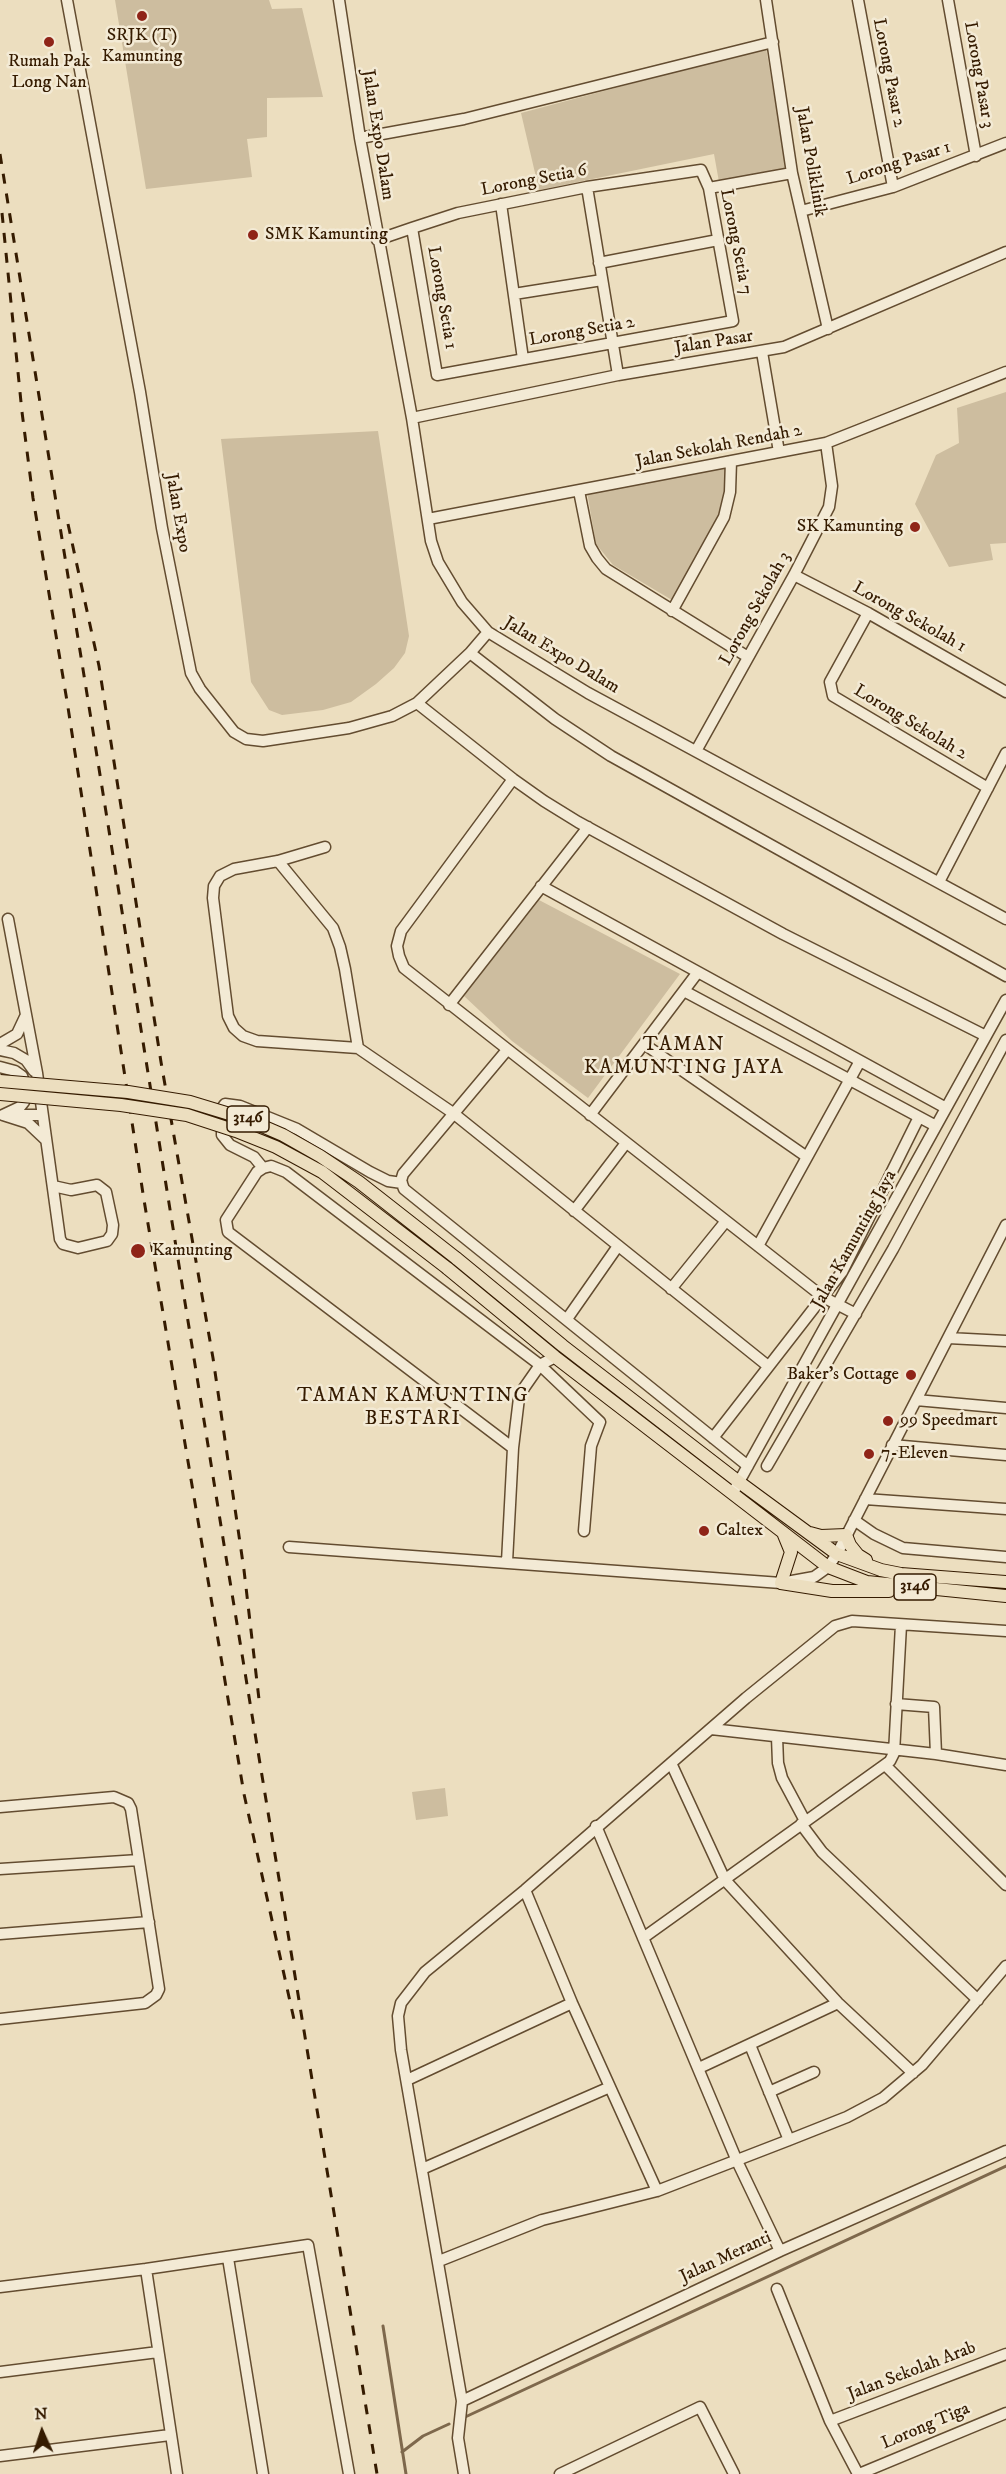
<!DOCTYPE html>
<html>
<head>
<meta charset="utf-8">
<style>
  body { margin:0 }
  #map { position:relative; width:1006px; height:2474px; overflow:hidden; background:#ecdebf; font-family:"IM FELL DW Pica",serif }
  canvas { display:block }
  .north { position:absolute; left:12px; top:2402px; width:60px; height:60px; -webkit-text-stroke:4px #f3ead5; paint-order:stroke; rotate:357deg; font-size:16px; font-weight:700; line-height:24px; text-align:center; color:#351b00 }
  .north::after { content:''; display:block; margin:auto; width:21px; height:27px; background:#351b00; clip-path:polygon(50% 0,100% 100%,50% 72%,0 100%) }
</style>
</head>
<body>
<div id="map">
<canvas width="1006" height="2474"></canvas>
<div class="north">N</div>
</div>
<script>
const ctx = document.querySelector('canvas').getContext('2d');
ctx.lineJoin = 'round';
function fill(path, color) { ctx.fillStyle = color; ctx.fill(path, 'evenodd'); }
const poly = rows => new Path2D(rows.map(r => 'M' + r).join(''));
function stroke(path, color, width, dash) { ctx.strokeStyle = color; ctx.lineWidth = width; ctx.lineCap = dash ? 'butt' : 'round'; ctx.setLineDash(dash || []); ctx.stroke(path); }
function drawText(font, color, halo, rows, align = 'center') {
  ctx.font = font + ' "IM FELL DW Pica",serif'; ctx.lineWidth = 5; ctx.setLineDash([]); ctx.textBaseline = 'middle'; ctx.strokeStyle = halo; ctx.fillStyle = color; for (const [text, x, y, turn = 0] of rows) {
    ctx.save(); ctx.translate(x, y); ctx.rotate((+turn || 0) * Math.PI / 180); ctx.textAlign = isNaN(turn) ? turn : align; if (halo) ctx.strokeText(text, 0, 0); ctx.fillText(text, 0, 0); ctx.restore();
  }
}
fill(poly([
  [115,0,269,0,272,9,302,8,323,97,267,98,267,137,247,139,252,177,146,189],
  [766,48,787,169,719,182,714,154,539,190,521,113],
  [1006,392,1006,543,990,544,993,560,949,567,915,504,936,455,959,443,957,408],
  [378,431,409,636,405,653,394,668,376,684,351,702,323,710,282,715,269,710,251,682,221,439],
  [725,468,726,483,722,509,677,603,613,565,596,544,587,492],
  [539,900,680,974,588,1098,512,1041,464,996],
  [445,1788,448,1816,416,1820,412,1792]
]), '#cdbd9f');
stroke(poly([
  [383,2326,406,2474],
  [463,2418,1006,2166],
  [402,2452,423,2436,449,2424]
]), '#7e684c', 3);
const minor = poly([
  [67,0,140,392,162,528,191,673,200,689,234,732,246,739,263,741,349,728,392,716,417,703,470,653,488,632],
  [339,0,360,138,412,418,431,541,438,562,462,602,488,632,588,693,1006,919],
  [766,0,792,173,828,329],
  [858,0,893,187],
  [948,0,976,156],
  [360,138,464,119,773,42],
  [587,187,618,375],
  [709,188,792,173],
  [501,204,523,359],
  [801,211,893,187,1006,143],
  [377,240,412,228,458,213,587,187,701,170,709,188,733,321,437,375,412,228],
  [599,263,718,240],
  [514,294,602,280],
  [762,352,779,452],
  [412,418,618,375,784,347,1006,252],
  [579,491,590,546,597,558,606,569,748,657],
  [428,519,826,443,1006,372],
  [794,575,868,613,1006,692],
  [672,611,724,517,730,492,731,461],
  [868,613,830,682,833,696,988,788],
  [470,653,555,719,611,756,1006,976],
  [417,703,513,779,544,801,578,822,783,934,986,1036],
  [696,751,794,575,829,507,832,486,826,443],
  [513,779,401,931,397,946,399,956,404,968,823,1297,856,1314],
  [325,847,278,861,234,869,220,876,214,886,213,898,228,1016,234,1028,243,1036,257,1041,358,1048],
  [278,861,333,928,340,947,345,969,358,1048,453,1113,768,1366],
  [939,882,1006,753],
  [541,886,946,1108],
  [8,919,37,1073,60,1239,63,1244,78,1248,107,1241,112,1234,113,1225,106,1192,97,1185,71,1190,53,1186],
  [684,991,936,1126],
  [449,1005,588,827],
  [0,1044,17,1034,25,1017],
  [644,1044,807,1157],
  [0,1050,14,1053,26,1060,34,1071],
  [507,1050,403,1174,401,1181,404,1189,748,1466],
  [0,1067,15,1071,22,1076,26,1087,24,1102,20,1107,3,1115],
  [3,1115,28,1123,46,1140],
  [13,1115,42,1115],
  [590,1115,698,972],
  [263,1168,254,1157,230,1145,222,1135,222,1108,225,1104,240,1106,297,1129,370,1172,388,1181,402,1183],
  [574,1211,626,1143],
  [758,1246,860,1061],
  [671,1289,726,1221],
  [567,1319,618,1246],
  [948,1338,1006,1341],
  [916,1400,1006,1408],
  [713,1438,842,1272,919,1117],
  [892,1445,1006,1455],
  [513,1448,228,1232,226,1220,257,1172,263,1168,271,1166,286,1172,540,1365,600,1422,591,1446,584,1531],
  [767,1466,893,1249,1006,1040],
  [735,1489,1006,1000],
  [865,1499,1006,1509],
  [854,1520,874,1534,903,1548,1006,1557],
  [289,1547,781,1583,814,1577,828,1567,837,1554,1006,1225],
  [507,1562,513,1448,519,1398,524,1388,540,1365,555,1357],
  [896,1704,934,1707,936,1754],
  [711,1729,936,1754,1006,1765],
  [777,1737,778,1763,782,1778,805,1821],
  [671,1763,725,1880,838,2003,913,2073],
  [886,1766,1006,1885],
  [0,1807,114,1797,128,1803,131,1809,159,1989,156,1995,145,2003,0,2019],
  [801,1824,822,1852,978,2000],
  [596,1826,737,2161,780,2251],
  [0,1869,139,1860],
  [525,1890,572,2003,657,2191],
  [0,1934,149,1922],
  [643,1938,890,1761,894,1753,901,1625],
  [750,2045,789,2140],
  [699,2068,838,2003],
  [407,2080,572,2003],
  [769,2092,814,2072],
  [422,2169,610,2087],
  [228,2258,263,2474],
  [439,2261,542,2220,657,2191,789,2140,847,2117,883,2098,922,2065,1006,1966],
  [146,2269,177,2474],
  [0,2287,146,2269,308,2245,349,2474],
  [777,2289,830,2421,858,2474],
  [0,2372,158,2352],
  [462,2401,780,2251,1006,2151],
  [830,2421,1006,2354],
  [0,2456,170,2435],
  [464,2474,458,2438,462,2401,401,2050,398,2016,401,2003,425,1972,525,1890,746,1698,835,1626,852,1621,1006,1631],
  [560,2474,700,2407,734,2474],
  [859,2474,1006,2413]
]);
const major = poly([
  [456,1258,563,1346,739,1482,837,1554,881,1570,901,1574,1006,1582],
  [447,1268,555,1357,828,1567,867,1582,1006,1596],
  [810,1533,821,1536,846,1535,850,1545,858,1555,866,1560],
  [784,1535,791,1552,781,1583,832,1591,889,1591]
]);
stroke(minor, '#634c30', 13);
stroke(major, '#351b00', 14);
stroke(minor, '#f3ead5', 10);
stroke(major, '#ecdebf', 12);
stroke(poly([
  [0,154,226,1557,377,2474],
  [2,213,22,412,33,498,67,701,144,1200,244,1794,295,2024],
  [68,524,99,666,161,1062,213,1358,244,1570,260,1708]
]), '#351b00', 3, [10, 10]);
const majorBridge = poly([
  [0,1081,128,1092,190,1102,246,1119,283,1135,320,1156,359,1182,456,1258],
  [0,1094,121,1105,187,1115,236,1131,276,1147,322,1172,447,1268]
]);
stroke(majorBridge, '#351b00', 14, []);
stroke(majorBridge, '#ecdebf', 12);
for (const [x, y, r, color] of [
  [142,16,6,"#8f2418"],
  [49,42,6,"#8f2418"],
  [253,235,6,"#8f2418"],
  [915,527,6,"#8f2418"],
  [138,1251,8,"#8f2418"],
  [911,1375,6,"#8f2418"],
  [888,1421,6,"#8f2418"],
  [869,1454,6,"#8f2418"],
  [704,1531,6,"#8f2418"]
]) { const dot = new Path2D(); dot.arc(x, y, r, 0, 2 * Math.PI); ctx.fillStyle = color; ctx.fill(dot); stroke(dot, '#f3ead5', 2); }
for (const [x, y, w] of [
  [248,1119,42],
  [915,1587,42]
]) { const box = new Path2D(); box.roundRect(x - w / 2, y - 13, w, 26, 4.5); ctx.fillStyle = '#f3ead5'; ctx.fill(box); stroke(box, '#351b00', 1.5); }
drawText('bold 16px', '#351b00', null, [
  ["3146",248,1119],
  ["3146",915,1587]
]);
drawText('18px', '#351b00', '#f3ead5', [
  ["SRJK (T)",142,36,"center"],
  ["Kamunting",142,57,"center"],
  ["Rumah Pak",49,62,"center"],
  ["Long Nan",49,83,"center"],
  ["SMK Kamunting",265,235],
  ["SK Kamunting",903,527,"right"],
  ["Kamunting",152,1251],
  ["Baker's Cottage",899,1375,"right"],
  ["99 Speedmart",900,1421],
  ["7-Eleven",881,1454],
  ["Caltex",716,1531]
], 'left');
drawText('18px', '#351b00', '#f3ead5', [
  ["Lorong Pasar 2",888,73,79],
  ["Lorong Pasar 3",978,75,80],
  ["Jalan Expo Dalam",377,135,81],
  ["Jalan Poliklinik",810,162,80],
  ["Lorong Pasar 1",899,164,-18],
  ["Lorong Setia 6",534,181,-11],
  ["Lorong Setia 7",735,242,79],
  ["Lorong Setia 1",441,298,80],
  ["Lorong Setia 2",582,332,-10],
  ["Jalan Pasar",714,343,-9],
  ["Jalan Sekolah Rendah 2",719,447,-11],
  ["Jalan Expo",177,513,80],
  ["Lorong Sekolah 3",756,609,-61],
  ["Lorong Sekolah 1",909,618,29],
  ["Jalan Expo Dalam",561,656,31],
  ["Lorong Sekolah 2",910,723,31],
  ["Jalan Kamunting Jaya",855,1240,-61],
  ["Jalan Meranti",726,2258,-25],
  ["Jalan Sekolah Arab",912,2372,-21],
  ["Lorong Tiga",926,2427,-23]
]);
ctx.letterSpacing = '1.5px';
drawText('20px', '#351b00', '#f3ead5', [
  ["TAMAN",684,1046],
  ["KAMUNTING JAYA",684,1069],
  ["TAMAN KAMUNTING",413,1397],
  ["BESTARI",413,1420]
]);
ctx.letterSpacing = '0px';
</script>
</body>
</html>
